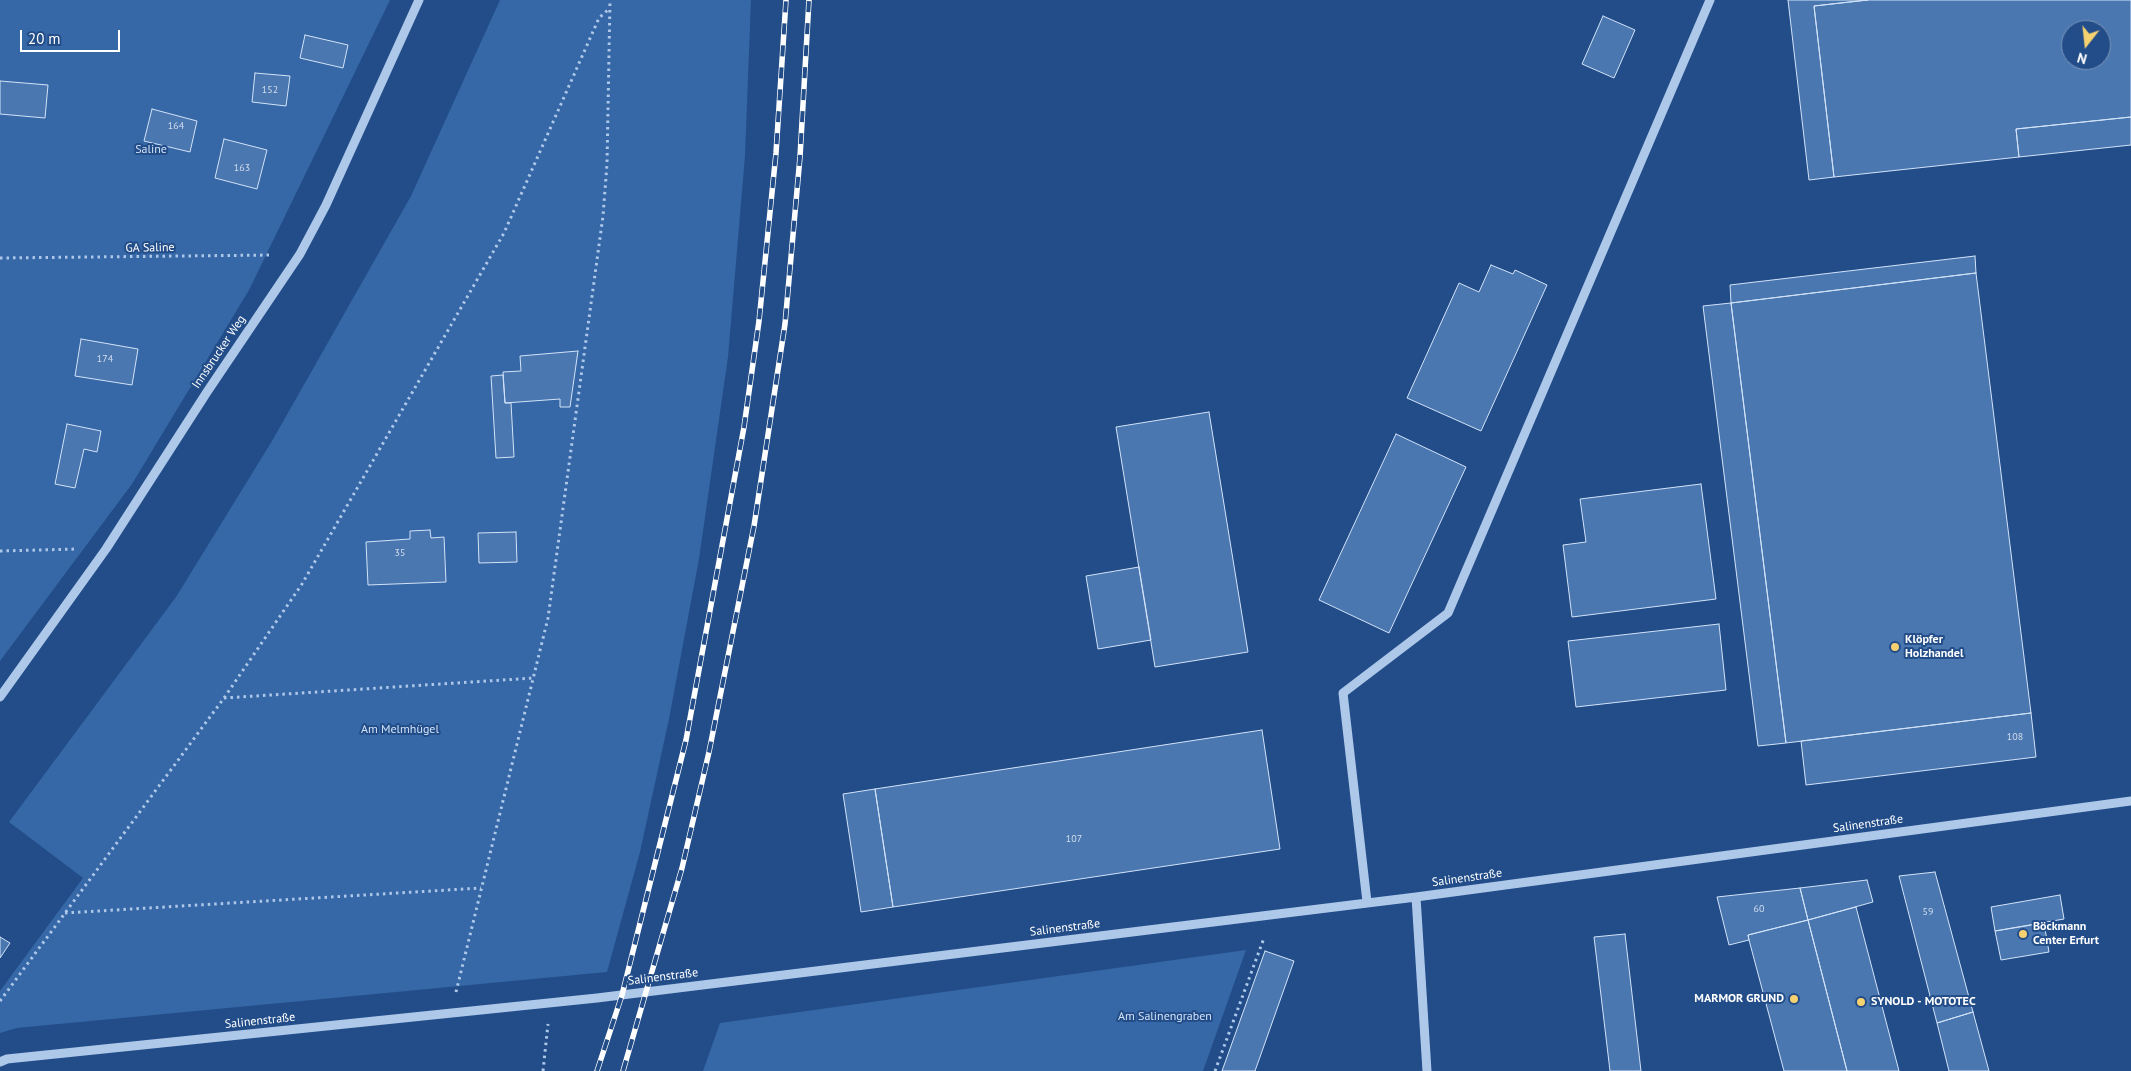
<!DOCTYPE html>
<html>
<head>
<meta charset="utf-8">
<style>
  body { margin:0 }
  #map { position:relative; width:2131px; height:1071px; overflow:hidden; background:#224d89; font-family:"PT Sans",sans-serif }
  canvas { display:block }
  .north { position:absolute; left:2061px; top:20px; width:50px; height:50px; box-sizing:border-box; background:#224d89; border:1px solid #7a94b8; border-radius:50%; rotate:196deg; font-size:14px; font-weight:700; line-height:20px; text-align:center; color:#fff }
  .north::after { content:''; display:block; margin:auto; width:18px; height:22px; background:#f6d170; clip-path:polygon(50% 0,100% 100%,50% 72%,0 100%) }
  .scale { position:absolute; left:20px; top:30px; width:100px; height:22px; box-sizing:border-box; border:2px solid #fff; border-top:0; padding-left:6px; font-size:15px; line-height:18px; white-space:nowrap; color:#fff; -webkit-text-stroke:4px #224d89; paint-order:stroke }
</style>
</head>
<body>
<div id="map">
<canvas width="2131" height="1071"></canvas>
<div class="north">N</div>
<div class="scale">20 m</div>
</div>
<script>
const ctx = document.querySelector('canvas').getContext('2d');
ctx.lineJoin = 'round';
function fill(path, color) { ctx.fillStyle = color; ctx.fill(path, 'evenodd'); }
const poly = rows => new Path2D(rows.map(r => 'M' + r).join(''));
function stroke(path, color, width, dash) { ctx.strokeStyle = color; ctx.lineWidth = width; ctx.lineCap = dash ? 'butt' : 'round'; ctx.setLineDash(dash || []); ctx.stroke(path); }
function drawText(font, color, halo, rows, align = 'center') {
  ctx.font = font + ' "PT Sans",sans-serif'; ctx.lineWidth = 4; ctx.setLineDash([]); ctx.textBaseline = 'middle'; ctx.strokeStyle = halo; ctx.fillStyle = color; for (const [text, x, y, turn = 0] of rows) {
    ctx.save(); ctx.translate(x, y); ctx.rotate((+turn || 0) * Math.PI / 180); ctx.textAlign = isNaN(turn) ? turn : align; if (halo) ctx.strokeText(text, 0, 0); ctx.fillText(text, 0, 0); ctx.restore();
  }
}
fill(poly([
  [0,0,390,0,249,290,132,484,0,661],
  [500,0,751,0,745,156,728,357,699,559,669,719,640,852,607,972,17,1028,0,1033,0,991,83,878,9,822,176,597,272,441,411,196],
  [1246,950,1203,1071,703,1071,720,1023]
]), '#3667a6');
const building = poly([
  [1788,0,1868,0,1814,6,1834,177,1809,180,1788,0],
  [1867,0,2131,0,2131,117,2016,129,2019,157,1834,177,1814,6,1867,0],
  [2071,30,2101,30,2101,60,2071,60,2071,30],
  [1603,16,1635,30,1614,78,1582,64,1603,16],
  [305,35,348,45,343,68,300,58,305,35],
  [255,73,290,76,286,106,252,102,255,73],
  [0,81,48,85,45,118,0,114,0,81],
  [152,109,197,121,190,152,144,141,152,109],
  [2131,117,2131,145,2019,157,2016,129,2131,117],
  [224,139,267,150,257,189,215,178,224,139],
  [1975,256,1976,273,1731,303,1730,285,1975,256],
  [1491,265,1513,274,1515,270,1547,285,1481,431,1407,398,1459,283,1479,292,1491,265],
  [1976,273,2031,713,1786,743,1731,303,1976,273],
  [1731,303,1786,743,1758,746,1703,306,1731,303],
  [81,339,138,349,132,385,75,376,81,339],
  [578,351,570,407,560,407,560,399,505,403,503,372,521,371,520,356,578,351],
  [503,375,505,403,511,403,514,457,496,458,491,376,503,375],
  [1209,412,1248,652,1155,667,1116,427,1209,412],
  [67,424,101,431,97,452,84,449,75,488,55,484,67,424],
  [1396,434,1466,467,1389,633,1319,600,1396,434],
  [1701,484,1716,599,1572,617,1563,545,1586,542,1580,499,1701,484],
  [430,530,431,538,444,537,446,582,368,585,366,542,410,539,410,531,430,530],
  [516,532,517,562,479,563,478,533,516,532],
  [1139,567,1151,640,1098,649,1086,576,1139,567],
  [1719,624,1726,690,1576,707,1568,641,1719,624],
  [2031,713,2036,757,1806,785,1801,741,2031,713],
  [1262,730,1280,849,893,907,875,789,1262,730],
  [875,789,893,907,861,912,843,794,875,789],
  [1935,872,1973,1012,1937,1023,1899,876,1935,872],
  [1867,880,1873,902,1808,920,1800,888,1867,880],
  [1800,888,1808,920,1748,935,1749,940,1729,945,1717,897,1800,888],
  [2060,895,2064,919,1995,931,1991,907,2060,895],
  [1856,907,1899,1071,1847,1071,1808,920,1856,907],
  [1808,920,1847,1071,1784,1071,1749,940,1748,935,1808,920],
  [2044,923,2049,952,2001,960,1995,931,2044,923],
  [1625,934,1641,1071,1610,1071,1594,937,1625,934],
  [0,937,10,943,0,958,0,937],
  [1265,951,1294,961,1255,1071,1222,1071,1265,951],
  [1973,1012,1989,1071,1949,1071,1937,1023,1973,1012]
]);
fill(building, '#4b77b1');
stroke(building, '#d2e3f8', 1);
stroke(poly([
  [0,258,272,255],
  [0,551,78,549],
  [224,698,534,678],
  [65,913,481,888],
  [456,992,548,618,603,216,607,164,610,0],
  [0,1001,224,698,302,584,504,233,599,18,610,8],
  [543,1071,548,1024],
  [1215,1071,1264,938]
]), '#aec8ea', 3, [2.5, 4]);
stroke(poly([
  [0,697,106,549,207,392,300,254,326,205,419,0],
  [1416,897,1427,1071],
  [1367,902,1343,693,1448,613,1710,0],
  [0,1062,7,1059,597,998,1416,897,2131,801]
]), '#aec8ea', 9);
const rail = poly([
  [597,1071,622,995,686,740,744,427,759,321,776,153,786,0],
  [623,1071,682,868,709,752,754,526,785,324,800,157,809,0]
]);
stroke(rail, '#fff', 5.5);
stroke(rail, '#224d89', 4, [11]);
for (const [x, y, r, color] of [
  [1895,647,5,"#f6d170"],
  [2023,934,5,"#f6d170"],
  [1794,999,5,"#f6d170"],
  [1861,1002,5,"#f6d170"]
]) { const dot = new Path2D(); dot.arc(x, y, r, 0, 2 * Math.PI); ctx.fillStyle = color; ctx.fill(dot); stroke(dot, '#224d89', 2); }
drawText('10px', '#d2ddec', null, [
  ["152",270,90],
  ["164",176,126],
  ["163",242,168],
  ["174",105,359],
  ["35",400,553],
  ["108",2015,737],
  ["107",1074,839],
  ["60",1759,909],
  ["59",1928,912]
]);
drawText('12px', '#d2e3f8', '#224d89', [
  ["Saline",151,150],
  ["Am Melmhügel",400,730],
  ["Am Salinengraben",1165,1017]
]);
drawText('12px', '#fff', '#224d89', [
  ["GA Saline",150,248,-1],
  ["Innsbrucker Weg",219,352,-56],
  ["Salinenstraße",1868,824,-8],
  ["Salinenstraße",1467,878,-8],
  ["Salinenstraße",1065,928,-7],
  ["Salinenstraße",663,977,-7],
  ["Salinenstraße",260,1021,-6]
]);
drawText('bold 12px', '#fff', '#224d89', [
  ["Klöpfer",1905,640],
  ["Holzhandel",1905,654],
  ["Böckmann",2033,927],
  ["Center Erfurt",2033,941],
  ["MARMOR GRUND",1784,999,"right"],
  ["SYNOLD - MOTOTEC",1871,1002]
], 'left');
</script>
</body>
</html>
